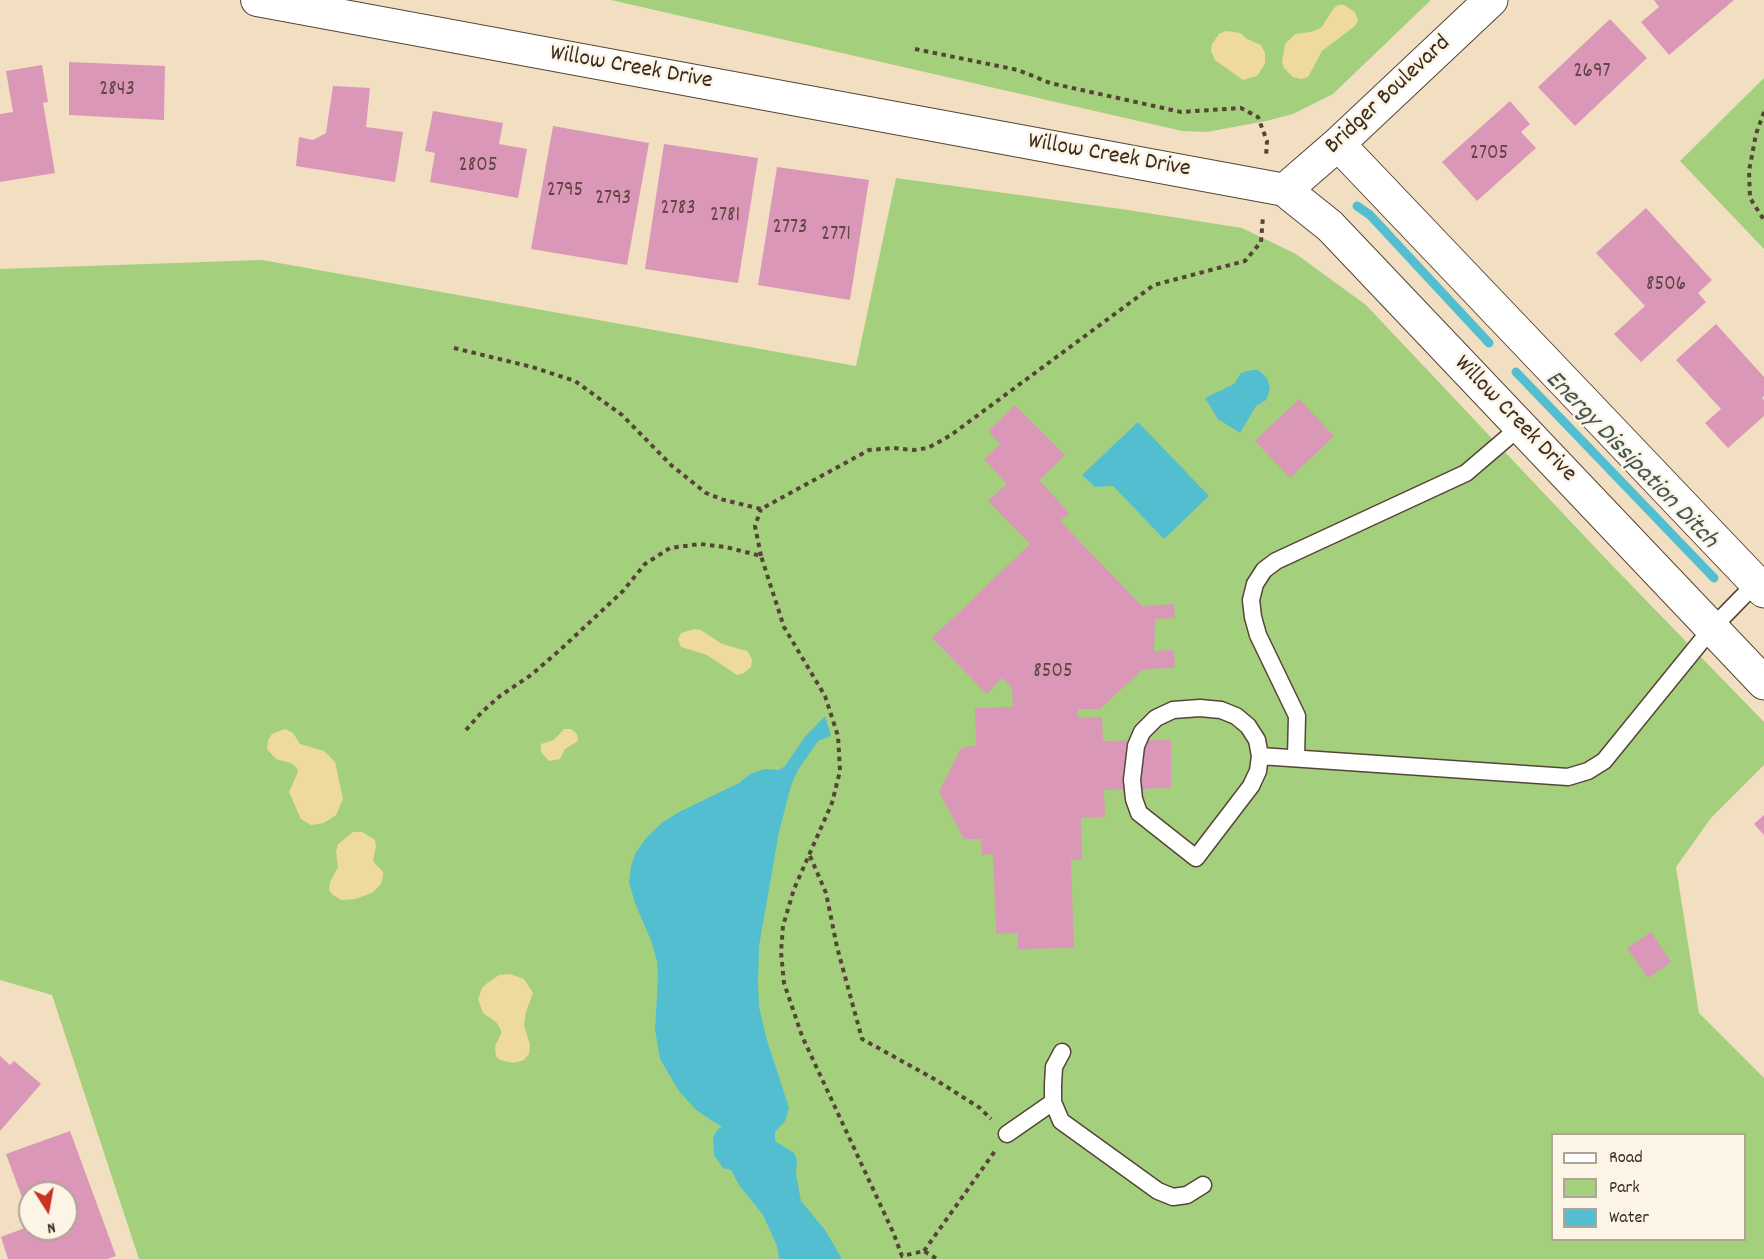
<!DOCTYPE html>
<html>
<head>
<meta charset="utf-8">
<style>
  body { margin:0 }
  #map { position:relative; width:1764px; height:1259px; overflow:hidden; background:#f2dfc1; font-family:Dekko,sans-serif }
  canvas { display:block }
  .legend { position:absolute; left:1551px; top:1133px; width:195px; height:108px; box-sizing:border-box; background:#fcf5e5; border:2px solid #afa495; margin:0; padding:8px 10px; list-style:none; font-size:18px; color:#3b2a1e }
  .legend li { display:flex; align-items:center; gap:12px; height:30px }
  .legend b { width:30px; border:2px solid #afa495 }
  .north { position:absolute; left:18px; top:1181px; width:60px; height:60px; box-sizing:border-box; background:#fcf5e5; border:2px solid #afa495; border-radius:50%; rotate:169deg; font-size:16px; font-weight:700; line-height:24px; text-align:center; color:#3b2a1e }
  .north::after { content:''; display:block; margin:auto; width:21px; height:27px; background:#c8321e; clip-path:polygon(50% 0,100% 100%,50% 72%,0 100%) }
</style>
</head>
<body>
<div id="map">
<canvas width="1764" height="1259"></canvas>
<ul class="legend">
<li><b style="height:8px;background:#fff"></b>Road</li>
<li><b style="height:16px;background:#a4d07d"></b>Park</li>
<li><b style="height:16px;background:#54bed1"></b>Water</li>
</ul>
<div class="north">N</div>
</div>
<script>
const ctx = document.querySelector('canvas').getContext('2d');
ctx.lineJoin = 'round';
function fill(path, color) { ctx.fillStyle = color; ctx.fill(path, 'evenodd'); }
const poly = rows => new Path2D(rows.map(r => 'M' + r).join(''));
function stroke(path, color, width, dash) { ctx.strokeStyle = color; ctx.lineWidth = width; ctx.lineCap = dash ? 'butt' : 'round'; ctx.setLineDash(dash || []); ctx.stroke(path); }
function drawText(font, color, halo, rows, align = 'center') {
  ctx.font = font + ' Dekko,sans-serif'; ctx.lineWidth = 5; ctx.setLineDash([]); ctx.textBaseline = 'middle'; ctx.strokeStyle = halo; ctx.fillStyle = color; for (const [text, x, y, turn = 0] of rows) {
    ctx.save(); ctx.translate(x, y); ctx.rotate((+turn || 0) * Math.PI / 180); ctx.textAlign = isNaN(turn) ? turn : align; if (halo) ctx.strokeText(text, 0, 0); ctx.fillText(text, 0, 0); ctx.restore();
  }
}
fill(poly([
  [611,0,1431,0,1333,94,1293,114,1266,121,1207,132,1182,131],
  [1764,78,1764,249,1680,161],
  [896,178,1128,210,1242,228,1296,254,1366,305,1606,559,1764,722,1764,765,1711,818,1676,867,1699,1013,1764,1078,1764,1259,139,1259,52,995,0,980,0,269,262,260,856,366],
  [1552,1134,1744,1134,1744,1240,1552,1240]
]), '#a4d07d');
fill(poly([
  [1338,5,1344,5,1355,12,1358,20,1355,26,1322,51,1308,77,1301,79,1293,77,1284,68,1282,62,1285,44,1295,34,1311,32,1321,28,1334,8],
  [1226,31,1240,33,1247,39,1261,45,1265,53,1265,64,1257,76,1243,80,1215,60,1211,51,1212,44,1219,34],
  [694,629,701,630,722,644,747,651,752,659,751,667,744,673,737,675,707,655,681,647,678,639,681,633],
  [285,729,293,733,300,744,324,751,335,762,343,799,336,815,324,823,311,825,301,819,289,792,298,772,297,768,291,763,276,759,267,749,268,740,272,734],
  [564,729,571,729,577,734,578,741,565,749,560,759,549,761,541,752,541,744,554,740],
  [353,832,362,832,375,840,376,846,373,861,383,872,383,877,381,884,372,893,355,899,341,900,333,895,329,890,330,882,338,867,336,852,338,844],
  [510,974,524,979,533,993,526,1012,524,1025,530,1045,529,1054,524,1060,514,1063,500,1060,496,1056,495,1046,501,1034,501,1030,496,1022,483,1013,478,999,482,988,486,984,499,975]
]), '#eeda9e');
fill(poly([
  [1252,370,1258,370,1267,378,1270,389,1266,400,1256,406,1240,433,1218,419,1205,398,1234,384,1241,373],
  [1138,422,1209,496,1164,539,1113,486,1095,487,1082,475],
  [825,716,831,736,818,741,798,770,791,786,779,832,759,946,758,983,759,1007,767,1040,789,1108,785,1121,775,1132,775,1141,794,1153,797,1160,796,1174,801,1201,825,1230,842,1259,779,1259,777,1246,763,1215,739,1185,731,1170,723,1168,714,1155,713,1137,718,1129,722,1127,696,1110,679,1091,660,1059,655,1029,658,979,657,961,652,943,635,903,629,883,631,866,636,852,647,837,663,822,679,812,739,783,750,774,765,769,779,770,785,766,804,738]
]), '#54bed1');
stroke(poly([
  [1357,206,1370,215,1489,343],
  [1516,372,1714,578]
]), '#54bed1', 9);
fill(poly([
  [1654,0,1734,0,1669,55,1641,22,1659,7],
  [1610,19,1647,58,1575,126,1538,87],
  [69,62,165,66,164,120,69,115],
  [42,65,48,102,43,103,55,173,0,182,0,114,13,112,6,71],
  [333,86,370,88,366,127,403,132,395,182,296,166,299,137,313,140,326,133],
  [1510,101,1530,124,1521,132,1536,148,1477,201,1442,162],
  [433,111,503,123,499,144,527,149,518,198,430,182,435,153,425,151],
  [553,126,649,143,627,265,531,249],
  [664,144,758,158,738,283,645,269],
  [777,167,869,180,850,300,758,285],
  [1646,208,1712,280,1698,293,1706,302,1641,362,1614,334,1645,306,1596,253],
  [1716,324,1764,377,1764,396,1762,398,1764,400,1764,416,1728,448,1705,423,1721,409,1676,360],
  [1299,399,1334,436,1290,478,1255,441],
  [1015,405,1065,455,1039,480,1069,513,1060,521,1142,606,1174,604,1175,618,1155,619,1154,651,1174,650,1175,668,1143,669,1100,709,1078,709,1078,718,1102,717,1103,741,1171,740,1171,788,1104,790,1105,817,1081,818,1082,859,1071,860,1074,948,1018,949,1018,933,996,934,993,854,982,855,981,839,964,839,939,792,961,748,976,745,975,708,1013,707,1012,688,1002,678,987,694,932,638,1030,544,988,501,1007,484,984,459,1000,444,988,431],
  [1764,815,1764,835,1754,824],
  [1651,932,1671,962,1648,978,1627,948],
  [0,1056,10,1065,14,1061,41,1084,0,1131],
  [70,1131,116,1256,107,1259,8,1259,1,1237,30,1226,30,1229,66,1229,66,1193,30,1193,30,1219,6,1154]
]), '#da97b7');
const service = poly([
  [1200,708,1221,710,1236,716,1248,726,1257,740,1260,756,1258,771,1251,786,1196,858,1139,813,1134,799,1132,780,1136,746,1142,732,1156,718,1173,710,1200,708],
  [1260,756,1568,777,1588,771,1604,761,1712,628,1756,583],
  [1296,758,1297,716,1258,635,1253,617,1251,600,1255,584,1264,570,1276,561,1466,473,1521,426],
  [1062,1052,1054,1067,1053,1085,1053,1102,1061,1121,1158,1191,1173,1197,1187,1195,1203,1185],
  [1007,1134,1053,1102]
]);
const minor = poly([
  [257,0,1285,190]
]);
const tertiary = poly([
  [1491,0,1338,144,1285,190,1330,226,1764,683],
  [1338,144,1764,591]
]);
stroke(service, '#564536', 19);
stroke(minor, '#564536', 34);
stroke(tertiary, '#564536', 35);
stroke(poly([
  [915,49,1018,70,1050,83,1181,112,1241,108,1258,117,1267,141,1266,157],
  [1764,112,1756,134,1749,171,1750,198,1764,220],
  [454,348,532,367,575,381,622,415,671,465,706,493,724,500,761,509,869,450,893,448,914,450,928,448,951,435,1154,285,1245,261,1261,242,1263,216],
  [761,556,755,526,761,509],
  [466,730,481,713,500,696,531,675,560,650,623,591,645,564,670,548,700,544,726,547,761,556,784,627,825,696,838,736,840,771,832,803,794,889,783,926,781,952,784,983,802,1036,893,1232,902,1256,924,1251,937,1259],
  [810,856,826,893,837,947,862,1039,936,1080,980,1108,991,1119],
  [924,1251,995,1151]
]), '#564536', 4, [4.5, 4.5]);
stroke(service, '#fff', 16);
stroke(minor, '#fff', 32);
stroke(tertiary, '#fff', 33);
drawText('21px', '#634544', null, [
  ["2697",1592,73],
  ["2843",117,91],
  ["2705",1489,155],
  ["2805",478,167],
  ["2795",565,192],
  ["2793",613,200],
  ["2783",678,210],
  ["2781",725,217],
  ["2773",790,229],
  ["2771",836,236],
  ["8506",1666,286],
  ["8505",1053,673]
]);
drawText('24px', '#3b2a1e', '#fcf5e5', [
  ["Willow Creek Drive",631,69,10],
  ["Bridger Boulevard",1389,96,-43],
  ["Willow Creek Drive",1109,157,10],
  ["Willow Creek Drive",1514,420,46]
]);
drawText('italic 26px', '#425654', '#fcf5e5', [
  ["Energy Dissipation Ditch",1630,461,46]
]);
</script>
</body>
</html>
